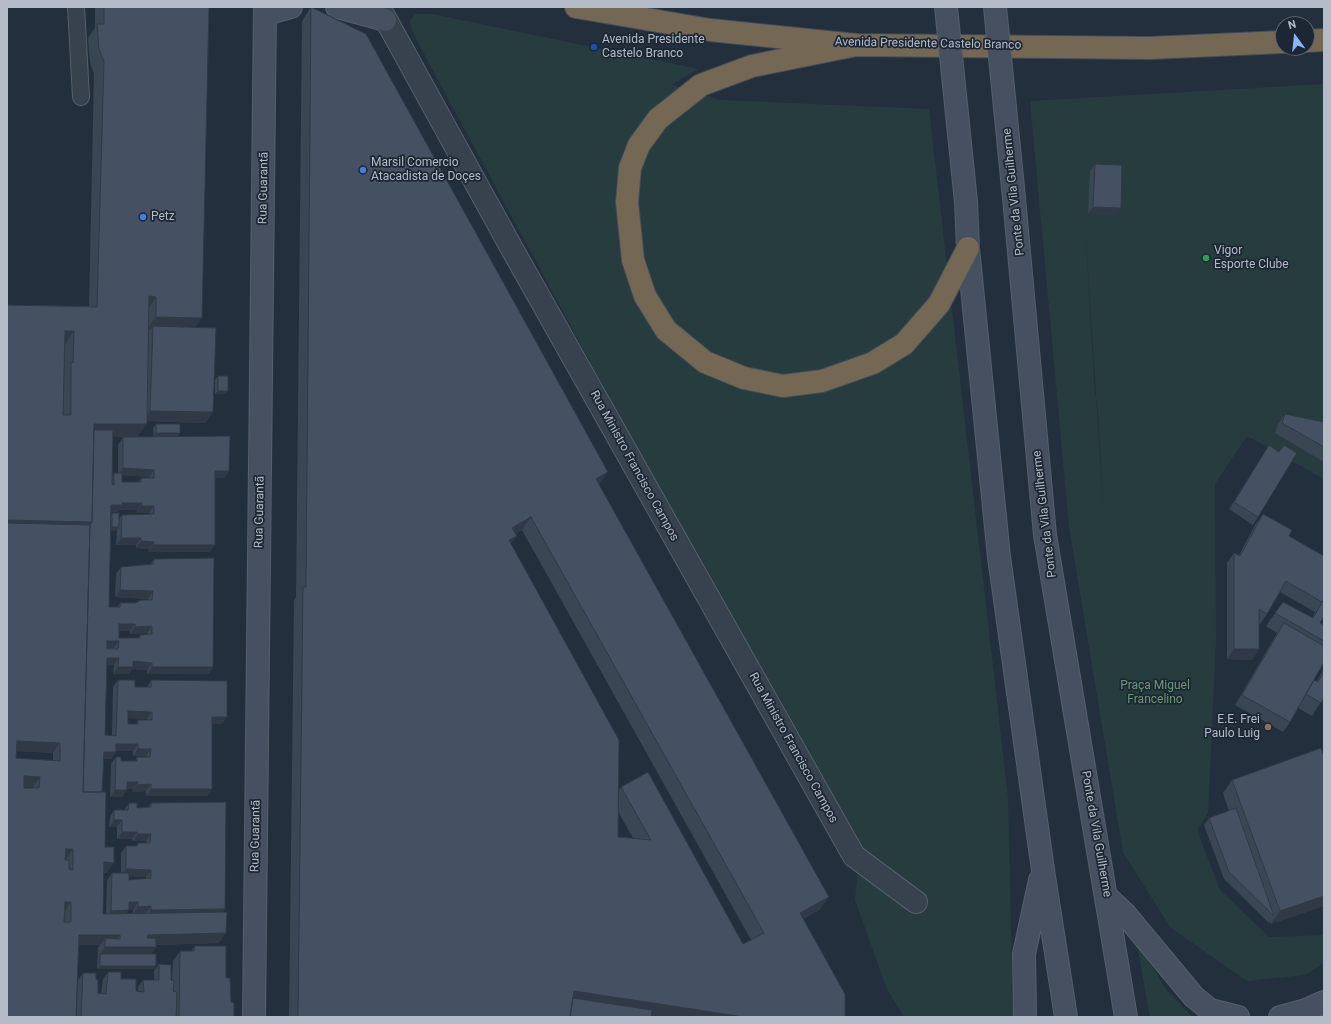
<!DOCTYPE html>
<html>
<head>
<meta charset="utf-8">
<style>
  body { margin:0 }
  #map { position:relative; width:1331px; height:1024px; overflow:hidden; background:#242f3e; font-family:Roboto,sans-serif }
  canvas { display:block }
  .frame { position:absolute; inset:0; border:8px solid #b4bcc9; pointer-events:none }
  .north { position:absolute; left:1275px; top:16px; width:40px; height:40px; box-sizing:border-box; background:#1d2633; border:1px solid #59626f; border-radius:50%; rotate:345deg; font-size:11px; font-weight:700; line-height:16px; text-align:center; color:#b4bcc9 }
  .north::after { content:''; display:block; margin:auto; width:14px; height:18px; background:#8ab4f8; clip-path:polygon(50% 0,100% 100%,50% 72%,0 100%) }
</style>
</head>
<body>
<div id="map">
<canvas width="1331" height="1024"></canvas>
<div class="frame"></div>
<div class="north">N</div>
</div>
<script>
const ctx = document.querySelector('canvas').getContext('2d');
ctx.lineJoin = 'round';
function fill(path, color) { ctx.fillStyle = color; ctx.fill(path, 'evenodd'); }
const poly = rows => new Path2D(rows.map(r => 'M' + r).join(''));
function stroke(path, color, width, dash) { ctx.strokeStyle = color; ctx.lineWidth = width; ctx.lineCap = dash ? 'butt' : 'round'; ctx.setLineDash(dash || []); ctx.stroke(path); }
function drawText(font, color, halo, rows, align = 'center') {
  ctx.font = font + ' Roboto,sans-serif'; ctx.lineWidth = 3.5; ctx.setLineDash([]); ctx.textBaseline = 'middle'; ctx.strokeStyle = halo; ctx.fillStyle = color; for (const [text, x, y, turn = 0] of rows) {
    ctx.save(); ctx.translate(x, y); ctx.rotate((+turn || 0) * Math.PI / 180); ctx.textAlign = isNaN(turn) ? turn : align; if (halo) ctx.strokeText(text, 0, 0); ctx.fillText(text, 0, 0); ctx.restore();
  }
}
fill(poly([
  [415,14,432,14,699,69,671,85,721,100,929,109,1008,797,1013,1017,904,1017,886,987,855,900,859,860,417,41,409,22],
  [1324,84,1324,479,1247,436,1215,484,1216,641,1208,813,1197,830,1220,890,1269,937,1324,935,1324,963,1305,975,1247,981,1171,928,1123,853,1069,527,1030,101],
  [1086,239,1096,393,1095,396,1086,240],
  [1096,399,1097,399,1104,517,1104,516],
  [1138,950,1143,950,1165,988,1192,1017,1150,1017]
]), '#263c3f');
const lane = poly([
  [76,7,81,97]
]);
const street = poly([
  [379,7,511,247,854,856,916,902]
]);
const secondary = poly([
  [337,7,385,20],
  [266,14,291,7],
  [1014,198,1045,535,1126,1017],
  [966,202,968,248,999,557,1043,870,1066,1017],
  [1106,896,1125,914,1194,997,1210,1010,1238,1017],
  [254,1017,265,7],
  [1025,1017,1024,954,1040,880],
  [1280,1017,1306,1010,1324,1002]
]);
const highway = poly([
  [576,7,710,30,856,45,1150,48,1283,42],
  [1307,41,1324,40],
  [856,45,752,66,701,85,658,119,639,145,630,168,627,202,633,260,645,296,666,330,705,362,744,378,783,386,822,381,873,363,904,344,939,304,968,248]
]);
stroke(lane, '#565f6c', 18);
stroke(street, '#565f6c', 24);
stroke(secondary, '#565f6c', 24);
stroke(highway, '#434c59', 24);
stroke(lane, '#38414e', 16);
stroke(street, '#38414e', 22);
stroke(secondary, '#465061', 22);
stroke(highway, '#746855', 22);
const secondaryBridge = poly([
  [946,7,966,202],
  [995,7,1014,198]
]);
stroke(secondaryBridge, '#565f6c', 24, []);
stroke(secondaryBridge, '#465061', 22);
fill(poly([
  [95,7,228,7,227,8,209,8,196,327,206,423,147,421,137,437,113,437,112,477,114,473,118,473,118,445,123,437,229,471,224,478,215,478,210,552,148,552,149,549,136,548,136,545,116,545,117,530,111,531,109,607,117,607,120,603,135,603,148,600,148,599,115,597,116,574,121,567,150,565,154,559,213,667,209,674,147,674,147,670,133,669,128,674,113,674,114,665,107,665,105,735,112,735,113,687,118,680,135,687,147,687,151,680,227,717,222,724,212,724,207,796,146,796,146,791,132,792,133,789,127,789,122,797,110,797,111,764,116,757,121,761,135,761,137,757,146,757,146,756,133,756,133,751,116,751,111,759,104,759,102,792,105,847,107,873,104,873,103,914,106,914,107,880,112,873,121,873,121,853,126,846,136,846,138,843,146,843,146,841,133,841,132,839,117,839,117,827,109,827,110,817,114,810,124,810,129,803,137,808,148,807,151,803,225,909,222,912,219,943,156,945,156,947,151,954,156,966,154,969,97,969,98,948,100,945,78,945,7,1017,7,305,89,306,94,74,90,62,88,38,95,28],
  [65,344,64,372,64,373],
  [122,475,149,477,149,478,141,478,138,482,122,482],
  [118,510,137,510,136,513,149,513,149,514,122,515,119,519,112,513,111,515,111,512,117,512],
  [119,631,130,631,130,634,147,633,147,635,140,635,138,638,119,638],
  [128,718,147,719,147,720,138,720,136,724,128,724],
  [17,751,53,753,53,760,16,758],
  [24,787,33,787,33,788,24,788],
  [129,876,146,877,146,879,129,880],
  [129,909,133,910,133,914,146,914,126,914],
  [311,7,599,485,829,897,819,910,803,919,845,1017,289,1017,294,600,296,597,302,21],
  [522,530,751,940,743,944,621,787,618,791,511,543,517,536,515,534],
  [618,811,625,824,633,838,618,837],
  [1095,164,1121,208,1116,215,1088,214,1090,171],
  [218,376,225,394,215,394,215,380],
  [1285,414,1324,422,1324,462,1275,433,1278,424],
  [156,424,178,436,154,437,153,428],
  [1269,445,1258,517,1253,525,1229,509],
  [1263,514,1289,536,1324,556,1324,618,1323,617,1320,623,1324,625,1324,662,1311,684,1317,681,1324,668,1324,697,1312,716,1298,708,1290,722,1283,732,1235,705,1277,633,1266,626,1283,602,1312,618,1315,612,1280,592,1267,614,1260,624,1259,624,1259,649,1252,660,1227,659,1227,563,1234,553,1239,555,1255,525],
  [1324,756,1324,906,1271,924,1270,922,1269,923,1224,879,1204,825,1209,818,1229,811,1223,793,1232,780],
  [195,946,226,978,234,1017,76,1017,78,980,83,973,96,979,98,993,101,994,103,979,108,972,121,979,136,991,138,992,138,987,143,980,154,980,154,971,159,964,171,980,172,981,173,961,180,951,191,951]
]), '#3b4654');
fill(poly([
  [207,7,228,7,227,8,206,8],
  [1093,207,1121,208,1116,215,1088,214],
  [149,296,156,297,147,310],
  [156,317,202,318,193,332,153,326,150,330,146,330],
  [65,331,74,331,65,344],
  [218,391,228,391,225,394,215,394],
  [150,411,213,412,206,423,143,421],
  [94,424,147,424,137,437,90,437],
  [156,433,180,433,178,436,154,437],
  [123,468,154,470,149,477,118,475],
  [215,471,229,471,224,478,210,478],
  [608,472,599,485,596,479],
  [122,503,142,503,137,510,118,510,117,512,106,512,111,505],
  [141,506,154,506,149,513,136,513],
  [531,517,522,530,503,541,512,528],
  [7,520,92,522,82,535,7,533],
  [112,527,119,527,117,530,110,531],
  [517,536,507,549,509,540],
  [121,538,141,538,136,545,116,545],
  [141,541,154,542,149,549,136,548],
  [153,545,215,545,210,552,148,552],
  [120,590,153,591,148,599,115,597],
  [119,624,135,624,130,631,114,631],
  [152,626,147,633,130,634,135,627],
  [107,641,119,641,114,648,102,648],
  [1234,649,1259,649,1252,660,1227,659],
  [107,658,119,658,114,665,102,666],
  [133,661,152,663,147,670,133,669,128,674,113,674,118,667],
  [152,667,213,667,209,674,147,674],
  [128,711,152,712,147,719,124,718],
  [212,717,227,717,222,724,207,724],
  [17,741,60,743,53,753,10,751],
  [116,744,138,744,133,751,111,751],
  [138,749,151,749,146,756,133,756],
  [104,752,116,752,111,759,99,759],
  [24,776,40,777,33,787,16,787],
  [127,782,138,782,133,789,122,789],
  [151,784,146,791,132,792,137,785],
  [151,789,212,789,207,796,146,796],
  [115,790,127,790,122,797,110,797],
  [114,820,122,820,117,827,109,827],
  [122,832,137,832,132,839,117,839],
  [138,834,151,834,146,841,133,841],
  [66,849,73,849,66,859,59,859],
  [104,862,114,863,107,873,97,873],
  [126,869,151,870,146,877,121,876],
  [1324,896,1324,906,1271,924,1280,911],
  [829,897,819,910,790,926,800,913],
  [65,902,71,902,64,913],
  [129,902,138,902,133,910,124,909],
  [151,906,146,913,133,914,138,907],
  [225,909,220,916,146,917,151,910],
  [129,910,124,917,106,918,111,911],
  [226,933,219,943,140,945,148,935],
  [79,935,120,935,113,945,105,938,100,945,71,945],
  [105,947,156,947,149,957,100,954],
  [100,966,156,966,154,969,97,969],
  [574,991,744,1017,648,1017,569,1005]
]), '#303945');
const building = poly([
  [104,7,209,7,202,318,156,317,156,297,149,296,147,424,94,424,92,522,7,520,7,305,97,307,104,61,99,49,97,24,104,24,104,7],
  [65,331,74,331,73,363,71,362,71,415,63,415,65,331],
  [311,7,366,34,608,472,596,479,829,897,800,913,845,994,845,1017,744,1017,574,991,570,1017,298,1017,303,587,306,587,311,7],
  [531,517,764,933,743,944,648,772,621,787,651,840,618,837,619,740,509,540,517,536,512,528,531,517],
  [1095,164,1122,165,1121,208,1093,207,1095,164],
  [153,326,216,328,213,412,150,411,153,326],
  [218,376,228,376,228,391,218,391,218,376],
  [1285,414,1324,422,1324,447,1282,423,1285,414],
  [156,424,180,424,180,433,156,433,156,424],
  [94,430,113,430,112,484,114,485,114,473,122,473,122,482,141,482,141,478,154,478,154,470,123,468,123,437,230,436,229,471,215,471,215,545,153,545,154,542,141,541,141,538,121,538,122,515,154,514,154,506,141,506,142,503,122,503,122,505,111,505,109,607,120,607,120,603,135,603,141,600,152,600,153,591,120,590,121,567,153,564,154,559,214,558,213,667,152,667,152,663,133,661,133,667,118,667,119,658,107,658,105,735,116,736,118,680,135,680,135,687,151,687,151,680,227,681,227,717,212,717,212,789,151,789,151,784,137,785,138,782,127,782,127,790,115,790,116,757,121,757,121,761,137,761,137,757,150,757,151,749,138,749,138,744,116,744,116,752,104,752,102,792,83,792,90,525,92,522,94,430],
  [119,624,135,624,135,627,152,626,152,634,140,635,140,638,119,638,119,624],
  [107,641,119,641,118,649,107,649,107,641],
  [128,711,152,712,152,720,138,720,138,724,128,724,128,711],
  [1269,445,1279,452,1284,445,1297,453,1258,517,1234,502,1269,445],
  [112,513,119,513,119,527,112,527,112,513],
  [1263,514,1292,530,1289,536,1324,556,1324,599,1322,602,1286,581,1267,614,1259,609,1259,649,1234,649,1234,553,1240,556,1263,514],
  [7,523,90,525,83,792,106,792,105,847,114,847,114,863,104,862,103,914,227,912,226,933,148,935,147,938,156,938,156,947,105,947,105,938,120,939,120,935,79,935,76,1017,7,1017,7,523],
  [17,741,60,743,60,761,16,758,17,741],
  [24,776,40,777,39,788,24,788,24,776],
  [66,849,73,849,73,870,69,869,69,860,65,860,66,849],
  [65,902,71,902,71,922,64,922,65,902],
  [1324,599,1324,616,1320,623,1324,625,1324,641,1275,613,1283,602,1313,618,1324,599],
  [1284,623,1324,646,1324,662,1290,722,1242,695,1284,623],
  [1324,671,1324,697,1321,703,1306,694,1314,680,1318,682,1324,671],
  [1321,748,1324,756,1324,896,1280,911,1232,780,1321,748],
  [226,802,225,909,151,910,151,906,138,907,138,902,129,902,129,910,111,911,112,873,129,873,129,880,151,878,151,870,126,869,126,846,137,846,138,843,150,843,151,834,138,834,137,832,122,832,122,820,114,820,114,810,128,810,129,803,137,803,137,808,151,807,151,803,226,802],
  [1236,808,1274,916,1229,872,1209,818,1236,808],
  [195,946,226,946,226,978,230,978,231,1002,234,1003,234,1017,179,1017,180,951,194,951,195,946],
  [100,954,156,954,156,966,100,966,100,954],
  [159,964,171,965,171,980,174,981,173,991,177,992,176,1017,81,1017,83,973,96,973,96,979,98,980,98,993,106,994,108,972,121,972,121,979,136,979,136,991,144,992,143,980,159,980,159,964],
  [573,998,652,1010,651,1017,570,1017,573,998]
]);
fill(building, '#455162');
stroke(building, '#303945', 1);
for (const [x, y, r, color] of [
  [594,47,4,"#1a4fb4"],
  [363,170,4,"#3f7fe0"],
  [143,217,4,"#3f7fe0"],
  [1206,258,4,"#2e9e5b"],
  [1268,727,4,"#8d6e63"]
]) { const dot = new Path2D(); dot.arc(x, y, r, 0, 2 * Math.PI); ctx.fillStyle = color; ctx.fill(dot); stroke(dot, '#1d2633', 1.5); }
drawText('12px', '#b4bcc9', '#1d2633', [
  ["Avenida Presidente",602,40],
  ["Castelo Branco",602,54],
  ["Marsil Comercio",371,163],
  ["Atacadista de Doçes",371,177],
  ["Petz",151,217],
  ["Vigor",1214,251],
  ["Esporte Clube",1214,265],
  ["E.E. Frei",1260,720,"right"],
  ["Paulo Luig",1260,734,"right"]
], 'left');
drawText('12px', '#b4bcc9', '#1d2633', [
  ["Avenida Presidente Castelo Branco",928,44,1],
  ["Rua Guarantã",264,188,-89],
  ["Ponte da Vila Guilherme",1014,192,-96],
  ["Rua Ministro Francisco Campos",634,466,61],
  ["Rua Guarantã",260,512,-89],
  ["Ponte da Vila Guilherme",1045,514,-97],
  ["Rua Ministro Francisco Campos",793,748,61],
  ["Ponte da Vila Guilherme",1096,834,80],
  ["Rua Guarantã",256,836,-89]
]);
drawText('12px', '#6b9a76', '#1d2633', [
  ["Praça Miguel",1155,686],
  ["Francelino",1155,700]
]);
</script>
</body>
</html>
